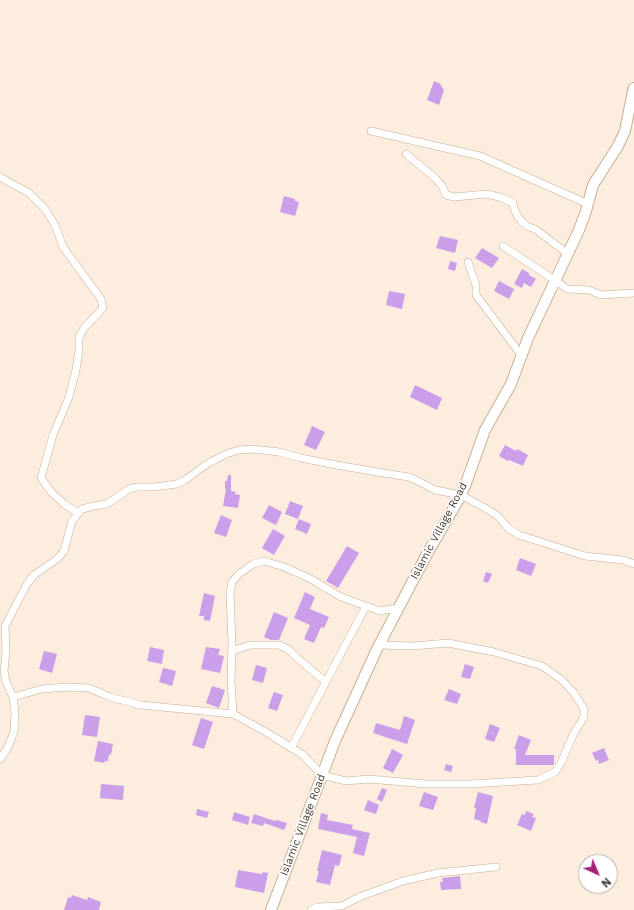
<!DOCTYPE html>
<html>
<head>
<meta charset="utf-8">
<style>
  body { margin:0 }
  #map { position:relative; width:634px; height:910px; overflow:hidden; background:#fdedde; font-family:"Work Sans",sans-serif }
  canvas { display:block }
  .north { position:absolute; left:578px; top:854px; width:40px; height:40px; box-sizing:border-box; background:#fff; border:1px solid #b5b0ac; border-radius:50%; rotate:136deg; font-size:11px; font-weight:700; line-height:16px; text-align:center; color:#453a30 }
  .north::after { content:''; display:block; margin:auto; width:14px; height:18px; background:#a12174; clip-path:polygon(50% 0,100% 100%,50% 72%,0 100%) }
</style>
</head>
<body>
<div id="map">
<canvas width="634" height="910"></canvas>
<div class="north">N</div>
</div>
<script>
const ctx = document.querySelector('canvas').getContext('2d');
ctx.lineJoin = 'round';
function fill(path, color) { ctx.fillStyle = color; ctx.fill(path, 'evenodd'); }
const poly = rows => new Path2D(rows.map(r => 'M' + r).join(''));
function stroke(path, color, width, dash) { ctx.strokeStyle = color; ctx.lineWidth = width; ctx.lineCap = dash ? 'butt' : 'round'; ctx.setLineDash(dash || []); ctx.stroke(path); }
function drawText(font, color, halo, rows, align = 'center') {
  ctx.font = font + ' "Work Sans",sans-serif'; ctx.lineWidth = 3.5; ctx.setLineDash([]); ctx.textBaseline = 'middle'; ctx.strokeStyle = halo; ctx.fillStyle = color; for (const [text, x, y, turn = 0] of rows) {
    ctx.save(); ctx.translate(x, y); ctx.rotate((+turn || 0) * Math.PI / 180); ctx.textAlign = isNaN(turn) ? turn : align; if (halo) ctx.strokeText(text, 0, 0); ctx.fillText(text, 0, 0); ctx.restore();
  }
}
fill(poly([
  [434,81,441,84,440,85,442,85,441,86,444,90,439,105,427,100],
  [284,196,295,199,295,201,299,202,295,216,280,212],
  [440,236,458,240,455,253,436,248],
  [482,248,499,258,492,268,475,258],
  [450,261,457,263,455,271,448,269],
  [522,269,529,273,529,275,536,279,531,287,524,283,522,288,514,284],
  [499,281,514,289,509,299,494,291],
  [389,291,405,294,402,309,386,305],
  [415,385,442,398,437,410,410,397],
  [312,426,325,432,316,450,304,445],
  [505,445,516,451,517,449,528,455,523,466,509,460,508,461,499,456],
  [228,475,231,475,231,491,236,492,235,494,240,495,238,508,223,506,226,489,225,489,225,481,227,481],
  [290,501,303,506,298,519,285,514],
  [269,505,282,512,276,525,262,518],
  [221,515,232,520,226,537,214,533],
  [299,519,311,524,307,534,295,529],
  [273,529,285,536,274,555,262,548],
  [347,546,359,553,338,588,326,581],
  [520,558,536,564,531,576,516,570],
  [486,572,492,574,488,583,483,581],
  [305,592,315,597,310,609,329,617,324,628,321,627,314,643,304,639,310,625,294,618],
  [204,593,215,596,210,621,204,620,204,616,199,616],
  [274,612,288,618,279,640,271,640,264,637],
  [150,647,164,650,162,664,147,661],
  [206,647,220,649,218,655,224,656,220,673,201,669],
  [44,651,57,654,52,673,39,669],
  [465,664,474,667,470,679,461,677],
  [256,665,267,668,263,683,252,680],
  [163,668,176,671,172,686,159,682],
  [212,686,225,690,219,708,206,703],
  [449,689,461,694,457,704,444,700],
  [274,692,283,695,277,711,268,708],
  [85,715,100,717,97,737,82,735],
  [404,716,415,720,407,744,373,733,376,723,400,730],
  [201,718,213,722,204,749,192,745],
  [490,724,500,728,494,742,485,739],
  [519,735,531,740,525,755,554,755,554,764,553,765,516,765,516,749,514,749],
  [98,741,113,744,111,755,109,754,108,761,105,761,104,763,94,761],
  [604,748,609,760,599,764,598,760,596,761,592,753],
  [392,749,403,755,393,773,383,768],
  [446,764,453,766,451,772,444,770],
  [101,784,124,786,123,800,100,798],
  [382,788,387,790,382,802,377,799],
  [424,792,438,797,433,810,419,806],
  [478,792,493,796,487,824,480,822,481,821,474,819,476,808,474,808],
  [368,800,379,805,376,814,364,810],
  [197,809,209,812,207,818,196,815],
  [526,811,534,814,532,817,536,818,531,831,517,825,522,814,525,815],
  [234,812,250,817,248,825,232,820],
  [321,813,328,815,327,820,353,825,352,829,370,833,364,856,353,853,357,837,318,829],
  [254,814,275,821,276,820,287,823,284,830,264,823,263,826,251,823],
  [322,850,342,855,339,866,335,865,330,885,316,882,319,871,317,871],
  [238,870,262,874,263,872,268,873,264,893,235,887],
  [460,876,461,889,441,890,440,882,443,882,442,878],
  [72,895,87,900,88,897,101,902,99,910,64,910,68,897,71,898]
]), '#cb9eea');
const street = poly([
  [371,131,480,156,588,204],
  [406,154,435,178,442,186,446,195,454,197,487,194,503,198,513,203,514,209,520,220,527,226,535,229,568,254],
  [0,177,29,193,45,209,55,225,63,247,101,299,103,308,84,328,79,337,79,350,76,370,69,397,53,435,41,478,51,492,64,504,78,513],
  [503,246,556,281,567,289,589,290,601,295,634,293],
  [468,262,476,285,476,295,522,356],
  [232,651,250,645,279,645,288,649,297,658,326,682],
  [13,697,42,689,68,687,89,688,110,697,141,705,233,714,266,732,303,755,322,775,346,781,369,779,426,784,470,784,538,780,555,772,561,763,573,735,584,717,584,709,574,693,562,680,542,666,494,652,448,643,413,646,379,645],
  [233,714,231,681,232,643,230,593,232,582,239,574,253,564,264,561,284,567,309,578,341,597,380,611,398,608],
  [291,748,366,606],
  [0,759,8,747,14,732,15,712,13,697,6,682,4,671,6,652,5,626,27,584,34,575,57,559,64,551,72,521,82,509,94,506,107,504,129,489,137,487,154,487,177,484,185,480,207,464,226,454,239,450,253,449,279,452,301,458,331,464,377,472,409,477,422,483,435,490,461,495,485,508,498,516,508,528,519,535,585,556,623,560,634,564],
  [311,910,317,907,342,906,359,897,403,881,438,873,496,867]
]);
const secondary = poly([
  [271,910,335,741,377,649,428,552,459,499,465,486,485,430,511,384,528,338,579,230,586,211,593,185,618,146,625,131,633,91,634,88]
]);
stroke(street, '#c7ae95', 8);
stroke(secondary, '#c7ae95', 12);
stroke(street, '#fff', 7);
stroke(secondary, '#fff', 10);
drawText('11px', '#453a30', '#fff', [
  ["Islamic Village Road",439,531,-62],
  ["Islamic Village Road",303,825,-69]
]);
</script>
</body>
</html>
